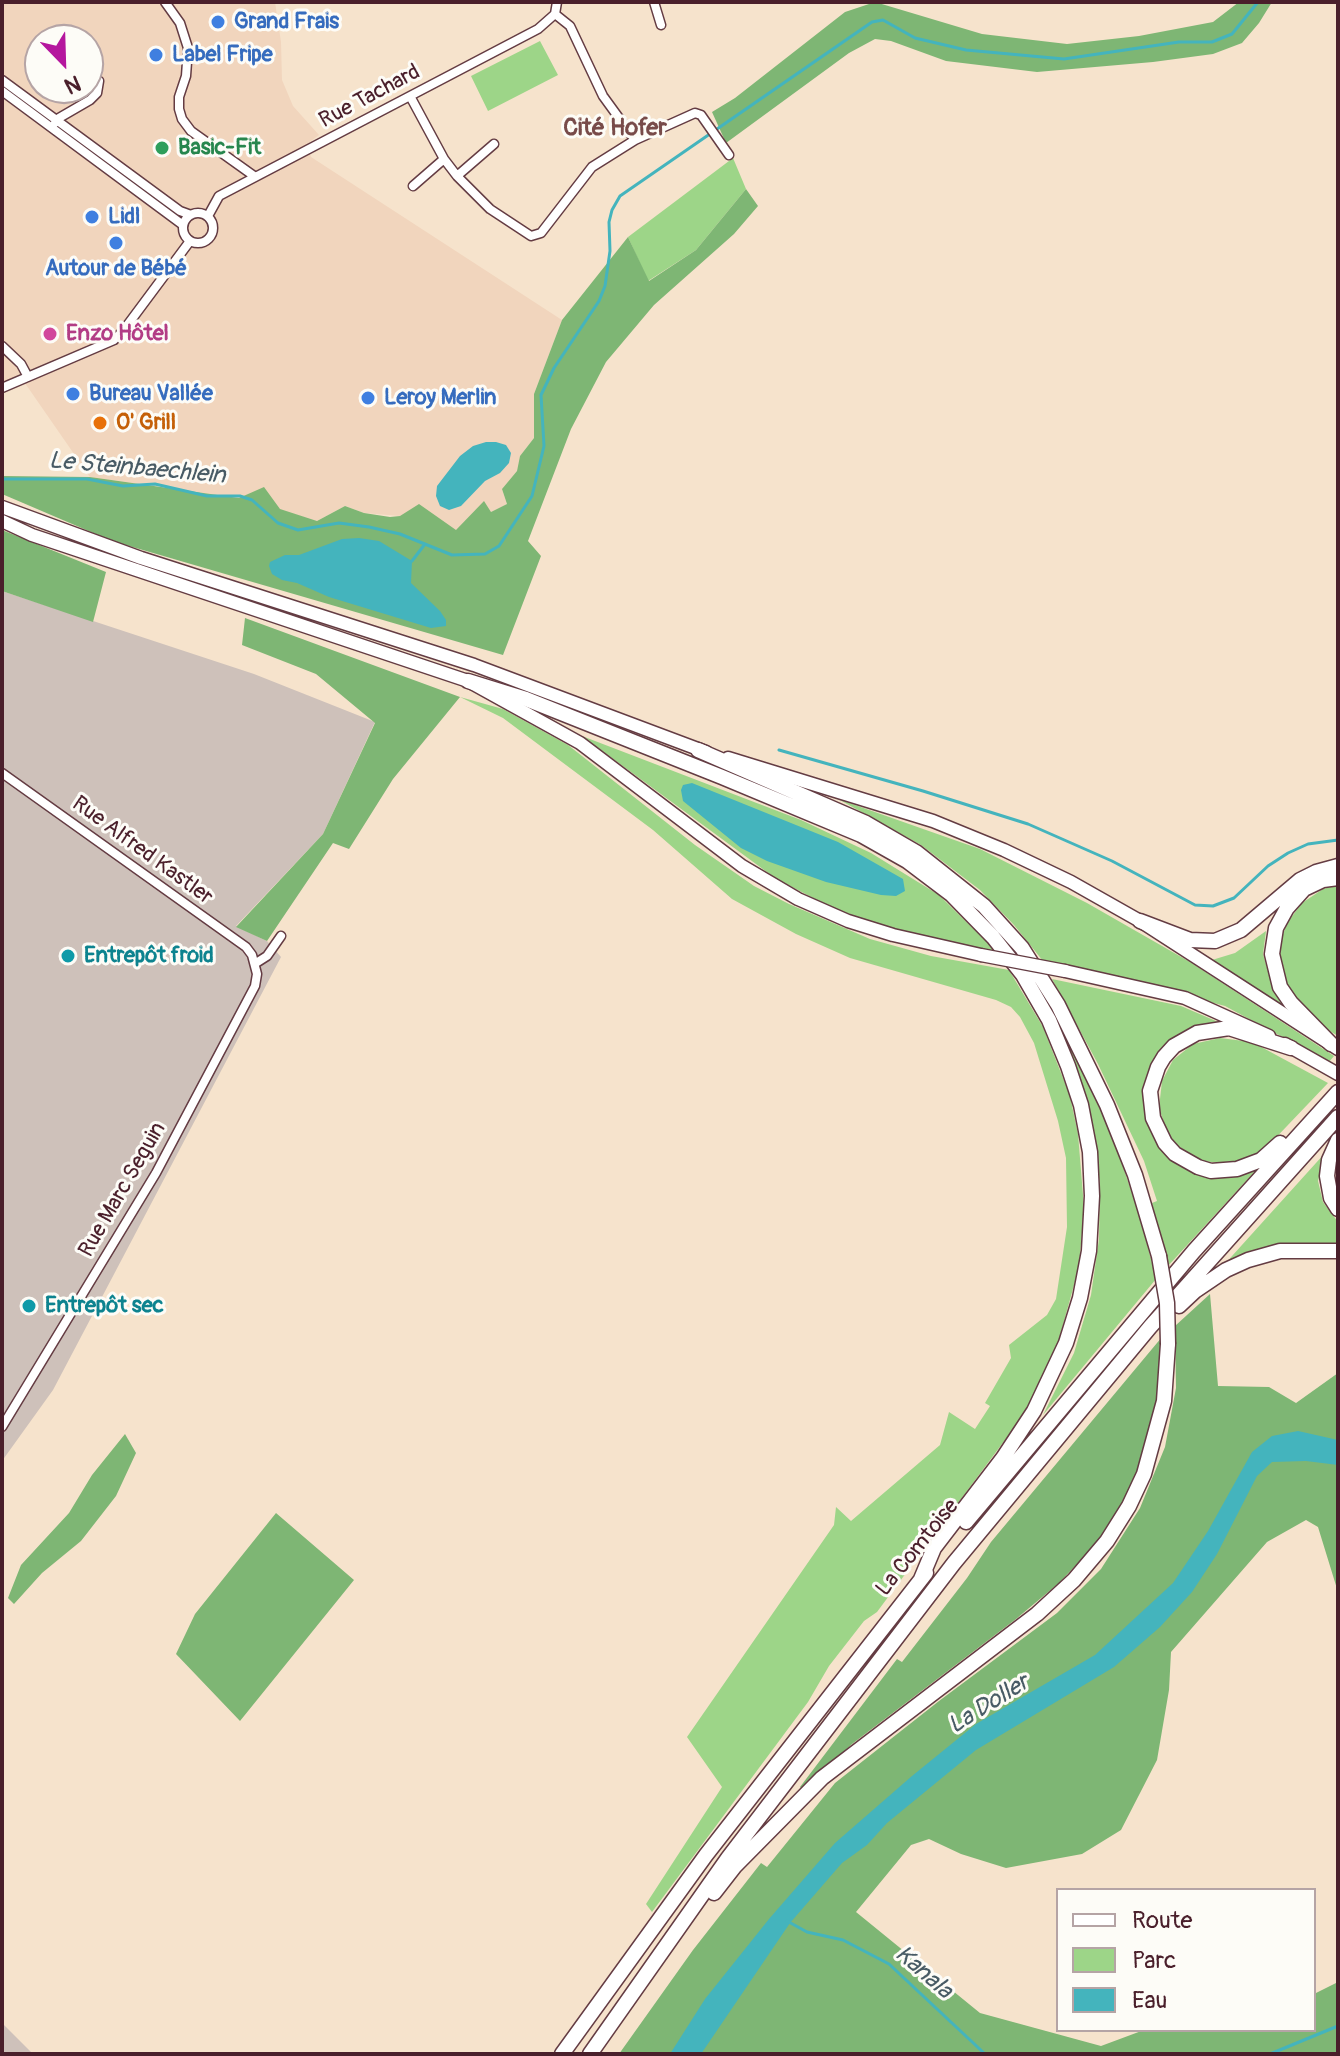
<!DOCTYPE html>
<html>
<head>
<meta charset="utf-8">
<style>
  body { margin:0 }
  #map { position:relative; width:1340px; height:2056px; overflow:hidden; background:#f6e3cc; font-family:Pangolin,sans-serif }
  canvas { display:block }
  .frame { position:absolute; inset:0; border:4px solid #4a1f2b; pointer-events:none }
  .legend { position:absolute; left:1056px; top:1888px; width:260px; height:144px; box-sizing:border-box; background:#fdfcf7; border:2px solid #b5a4a5; margin:0; padding:10px 14px; list-style:none; font-size:24px; color:#4a1f2b }
  .legend li { display:flex; align-items:center; gap:16px; height:40px }
  .legend b { width:40px; border:2px solid #b5a4a5 }
  .north { position:absolute; left:24px; top:24px; width:80px; height:80px; box-sizing:border-box; background:#fdfcf7; border:2px solid #b5a4a5; border-radius:50%; rotate:157deg; font-size:22px; font-weight:700; line-height:32px; text-align:center; color:#4a1f2b }
  .north::after { content:''; display:block; margin:auto; width:28px; height:36px; background:#b5179e; clip-path:polygon(50% 0,100% 100%,50% 72%,0 100%) }
</style>
</head>
<body>
<div id="map">
<canvas width="1340" height="2056"></canvas>
<div class="frame"></div>
<ul class="legend">
<li><b style="height:10px;background:#fff"></b>Route</li>
<li><b style="height:22px;background:#9dd588"></b>Parc</li>
<li><b style="height:22px;background:#44b4bd"></b>Eau</li>
</ul>
<div class="north">N</div>
</div>
<script>
const ctx = document.querySelector('canvas').getContext('2d');
ctx.lineJoin = 'round';
function fill(path, color) { ctx.fillStyle = color; ctx.fill(path, 'evenodd'); }
const poly = rows => new Path2D(rows.map(r => 'M' + r).join(''));
function stroke(path, color, width, dash) { ctx.strokeStyle = color; ctx.lineWidth = width; ctx.lineCap = dash ? 'butt' : 'round'; ctx.setLineDash(dash || []); ctx.stroke(path); }
function drawText(font, color, halo, rows, align = 'center') {
  ctx.font = font + ' Pangolin,sans-serif'; ctx.lineWidth = 6; ctx.setLineDash([]); ctx.textBaseline = 'middle'; ctx.strokeStyle = halo; ctx.fillStyle = color; for (const [text, x, y, turn = 0] of rows) {
    ctx.save(); ctx.translate(x, y); ctx.rotate((+turn || 0) * Math.PI / 180); ctx.textAlign = isNaN(turn) ? turn : align; if (halo) ctx.strokeText(text, 0, 0); ctx.fillText(text, 0, 0); ctx.restore();
  }
}
fill(poly([
  [2,2,275,2,281,42,282,80,293,106,319,135,307,144,311,157,562,320,534,394,534,438,520,456,517,471,502,489,507,504,491,512,484,502,456,531,400,516,364,513,345,506,317,521,239,498,90,477,20,376,2,383],
  [40,40,88,40,88,88,40,88]
]), '#f1d5bd');
fill(poly([
  [2,591,254,674,375,722,323,834,236,926,267,941,281,957,53,1390,2,1461],
  [2,2023,33,2054,2,2054]
]), '#cec1ba');
fill(poly([
  [540,41,558,75,488,111,471,76],
  [733,158,746,189,696,250,648,281,628,237],
  [460,697,503,709,568,745,695,845,754,886,789,904,870,939,931,956,1009,970,1043,1027,1070,1096,1078,1134,1084,1207,1079,1267,1056,1350,1025,1413,877,1612,864,1621,829,1666,808,1702,652,1912,646,1904,722,1787,687,1737,834,1525,836,1507,851,1521,940,1445,949,1412,975,1429,990,1406,985,1403,1011,1358,1009,1345,1047,1315,1056,1299,1067,1227,1066,1158,1058,1121,1034,1043,1020,1017,1011,1007,996,1000,850,958,796,934,732,899,653,830,503,718],
  [582,736,801,820,871,853,939,895,997,952,896,931,836,910,775,878],
  [838,799,980,849,1087,903,1190,962,1334,1056,1329,1062,1225,1006,1120,978,1043,961,1014,925,980,890,921,845],
  [1338,885,1338,1036,1318,1024,1294,999,1282,973,1279,946,1287,923,1302,903,1323,889],
  [1266,931,1263,954,1271,982,1288,1011,1212,960,1235,953],
  [1052,979,1181,1006,1223,1024,1202,1025,1181,1034,1160,1050,1148,1072,1143,1095,1146,1117,1154,1139,1169,1158,1190,1171,1220,1178,1257,1169,1167,1267,1152,1203,1157,1201,1144,1161,1098,1064],
  [1062,1031,1080,1062,1117,1149,1140,1217,1156,1279,1043,1415,1074,1353,1091,1295,1099,1239,1100,1185,1093,1132],
  [1220,1038,1252,1042,1328,1083,1267,1147,1247,1159,1229,1164,1202,1161,1178,1146,1168,1134,1159,1108,1162,1081,1173,1060,1193,1044],
  [1325,1153,1318,1181,1323,1202,1338,1222,1338,1245,1311,1243,1269,1247,1223,1266]
]), '#9dd588');
fill(poly([
  [875,2,982,34,1067,44,1139,36,1213,22,1239,2,1272,2,1259,23,1242,43,1213,54,1153,62,1037,72,946,61,891,41,875,39,849,53,726,143,712,112,735,98,845,12],
  [746,189,758,206,734,234,654,305,606,362,571,429,528,541,541,556,503,655,112,541,2,494,2,476,90,477,239,498,264,487,280,509,317,521,345,506,364,513,390,517,400,516,419,504,456,530,484,501,491,512,507,504,502,489,517,471,520,456,534,438,534,394,562,320,628,237,649,281,696,250],
  [2,530,106,572,93,622,2,591],
  [245,618,460,697,393,779,349,849,333,843,267,941,236,927,323,834,375,723,316,674,242,645],
  [1210,1294,1218,1386,1269,1387,1296,1403,1338,1373,1338,1592,1318,1527,1306,1520,1267,1542,1171,1652,1169,1690,1157,1760,1121,1830,1082,1854,1006,1868,961,1854,929,1839,911,1845,856,1912,980,2013,1101,2046,1144,2030,1314,2030,1314,1994,1338,1982,1338,2054,619,2054,693,1950,761,1863,767,1867,835,1783,939,1701,1057,1613,1101,1569,1140,1508,1165,1447,1176,1388,1175,1326],
  [1162,1337,1161,1388,1150,1439,1134,1483,1098,1542,1059,1583,1016,1619,852,1744,803,1790,800,1787,897,1659,902,1662,967,1578,991,1542],
  [125,1434,136,1453,116,1496,81,1541,42,1573,14,1604,8,1598,21,1565,69,1513,92,1475],
  [276,1513,354,1580,240,1721,176,1654,195,1614]
]), '#7eb674');
fill(poly([
  [486,442,496,442,506,445,511,453,509,463,500,473,485,481,461,506,449,510,440,506,436,496,437,486,460,456,473,446],
  [359,538,379,541,412,561,411,583,440,611,446,620,446,626,431,628,329,597,297,583,282,580,272,574,269,566,270,562,285,555,299,555,342,539],
  [692,783,838,842,903,879,905,891,896,896,881,895,826,882,767,861,741,848,683,801,681,790,683,785],
  [1298,1431,1338,1440,1338,1465,1306,1461,1272,1462,1257,1476,1217,1554,1192,1592,1160,1627,1114,1667,976,1750,887,1823,867,1845,842,1863,790,1923,701,2054,670,2054,705,1999,769,1919,835,1843,912,1776,976,1724,1095,1655,1173,1583,1208,1531,1252,1452,1272,1436]
]), '#44b4bd');
stroke(poly([
  [2,479,87,479,123,486,155,484,207,496,240,496,252,500,278,523,298,530,339,523,369,527,400,534,452,555,485,554,499,546,532,496,544,446,541,395,554,368,599,301,605,286,610,251,609,222,612,210,620,196,872,22,883,20,915,38,966,50,1064,59,1179,42,1212,42,1232,34,1258,2],
  [412,561,425,544],
  [779,750,923,791,1028,824,1112,861,1195,905,1213,906,1234,898,1268,866,1288,853,1308,844,1338,840],
  [787,1921,807,1932,843,1940,889,1964,985,2054],
  [1270,2054,1338,2026]
]), '#44b4bd', 3);
const minor = poly([
  [165,2,180,23,188,48,186,76,179,97,179,109,182,119,191,131,254,176],
  [557,2,555,14,570,26,603,96,635,140,695,113,701,115,729,155],
  [654,2,661,25],
  [2,80,180,211,191,215],
  [2,91,183,225],
  [410,96,444,159,457,176,490,209,531,236,541,233,592,167,635,140],
  [55,123,59,118,90,100,97,93,99,81],
  [457,176,494,144],
  [413,186,444,159],
  '183 228a15 15 0 1 1 30 0a15 15 0 1 1-30 0Z',
  [208,216,219,196,538,29,555,14],
  [2,346,21,364,28,377],
  [2,388,114,340,123,331,190,241],
  [2,773,246,947,252,955,257,974,255,986,156,1173,2,1427],
  [256,963,267,956,281,936]
]);
const trunk = poly([
  [2,507,141,558,474,665,706,752],
  [2,521,32,535,468,681,580,743,742,866,798,899,848,921,893,935,981,955],
  [728,758,933,821,1004,850,1071,882,1140,921,1338,1049],
  [1065,971,1185,998,1269,1036],
  [1285,1044,1338,1074]
]);
const motorway = poly([
  [468,681,526,699,722,777,861,835,907,861,952,895,993,937,1023,975,1049,1020,1068,1066,1081,1105,1090,1152,1092,1196,1089,1251,1080,1298,1066,1343,1034,1411,1003,1458,934,1548,921,1579],
  [698,750,866,823,916,852,984,906,1022,948,1058,1005,1107,1105,1135,1175,1159,1256],
  [1140,921,1190,940,1215,941,1241,930,1300,880,1316,872,1338,866],
  [1331,1044,1291,1003,1280,987,1272,954,1276,928,1287,908,1304,889,1323,880,1338,878],
  [1338,1140,1329,1160,1327,1176,1331,1198,1338,1209],
  [1280,1143,1261,1160,1237,1169,1211,1171,1198,1167,1175,1154,1165,1143,1153,1118,1150,1091,1158,1067,1164,1057,1174,1046,1197,1033,1229,1028,1291,1048],
  [1179,1306,1195,1291,1226,1270,1248,1260,1280,1251,1338,1251],
  [966,1522,1194,1251,1338,1092],
  [714,1893,735,1866,822,1778,1037,1614,1074,1580,1107,1541,1129,1506,1144,1474,1164,1401,1168,1344],
  [562,2054,706,1855,926,1573],
  [590,2054,728,1858,954,1563,1150,1327,1338,1117]
]);
stroke(minor, '#643c43', 11);
stroke(trunk, '#643c43', 15);
stroke(motorway, '#643c43', 17);
stroke(minor, '#fff', 8);
stroke(trunk, '#fff', 12);
stroke(motorway, '#fff', 14);
const trunkBridge = poly([
  [981,955,1065,971]
]);
const motorwayBridge = poly([
  [1159,1256,1167,1303,1168,1344]
]);
stroke(trunkBridge, '#643c43', 15, []);
stroke(motorwayBridge, '#643c43', 17, []);
stroke(trunkBridge, '#fff', 12);
stroke(motorwayBridge, '#fff', 14);
for (const [x, y, r, color] of [
  [218,22,8,"#3f7fe0"],
  [156,55,8,"#3f7fe0"],
  [162,148,8,"#2e9e5b"],
  [92,217,8,"#3f7fe0"],
  [116,243,8,"#3f7fe0"],
  [50,334,8,"#d1479c"],
  [73,394,8,"#3f7fe0"],
  [368,398,8,"#3f7fe0"],
  [100,423,8,"#e8710a"],
  [68,956,8,"#0f9aa8"],
  [29,1306,8,"#0f9aa8"]
]) { const dot = new Path2D(); dot.arc(x, y, r, 0, 2 * Math.PI); ctx.fillStyle = color; ctx.fill(dot); stroke(dot, '#fdfcf7', 3); }
drawText('bold 22px', '#366cbe', '#fdfcf7', [
  ["Grand Frais",234,22],
  ["Label Fripe",172,55],
  ["Lidl",108,217],
  ["Autour de Bébé",116,269,"center"],
  ["Bureau Vallée",89,394],
  ["Leroy Merlin",384,398]
], 'left');
drawText('22px', '#4a1f2b', '#fdfcf7', [
  ["Rue Tachard",370,97,-28],
  ["Rue Alfred Kastler",142,851,36],
  ["Rue Marc Seguin",123,1190,-60],
  ["La Comtoise",918,1548,-51]
]);
drawText('bold 22px', '#27864d', '#fdfcf7', [
  ["Basic-Fit",178,148]
], 'left');
drawText('bold 22px', '#b23c85', '#fdfcf7', [
  ["Enzo Hôtel",66,334]
], 'left');
drawText('bold 22px', '#c56008', '#fdfcf7', [
  ["O' Grill",116,423]
], 'left');
drawText('bold 22px', '#0d838f', '#fdfcf7', [
  ["Entrepôt froid",84,956],
  ["Entrepôt sec",45,1306]
], 'left');
drawText('bold 24px', '#784b49', '#fdfcf7', [
  ["Cité Hofer",615,129]
]);
drawText('italic 24px', '#485b65', '#fdfcf7', [
  ["Le Steinbaechlein",137,469,5],
  ["La Doller",989,1705,-32],
  ["Kanala",923,1973,41]
]);
</script>
</body>
</html>
